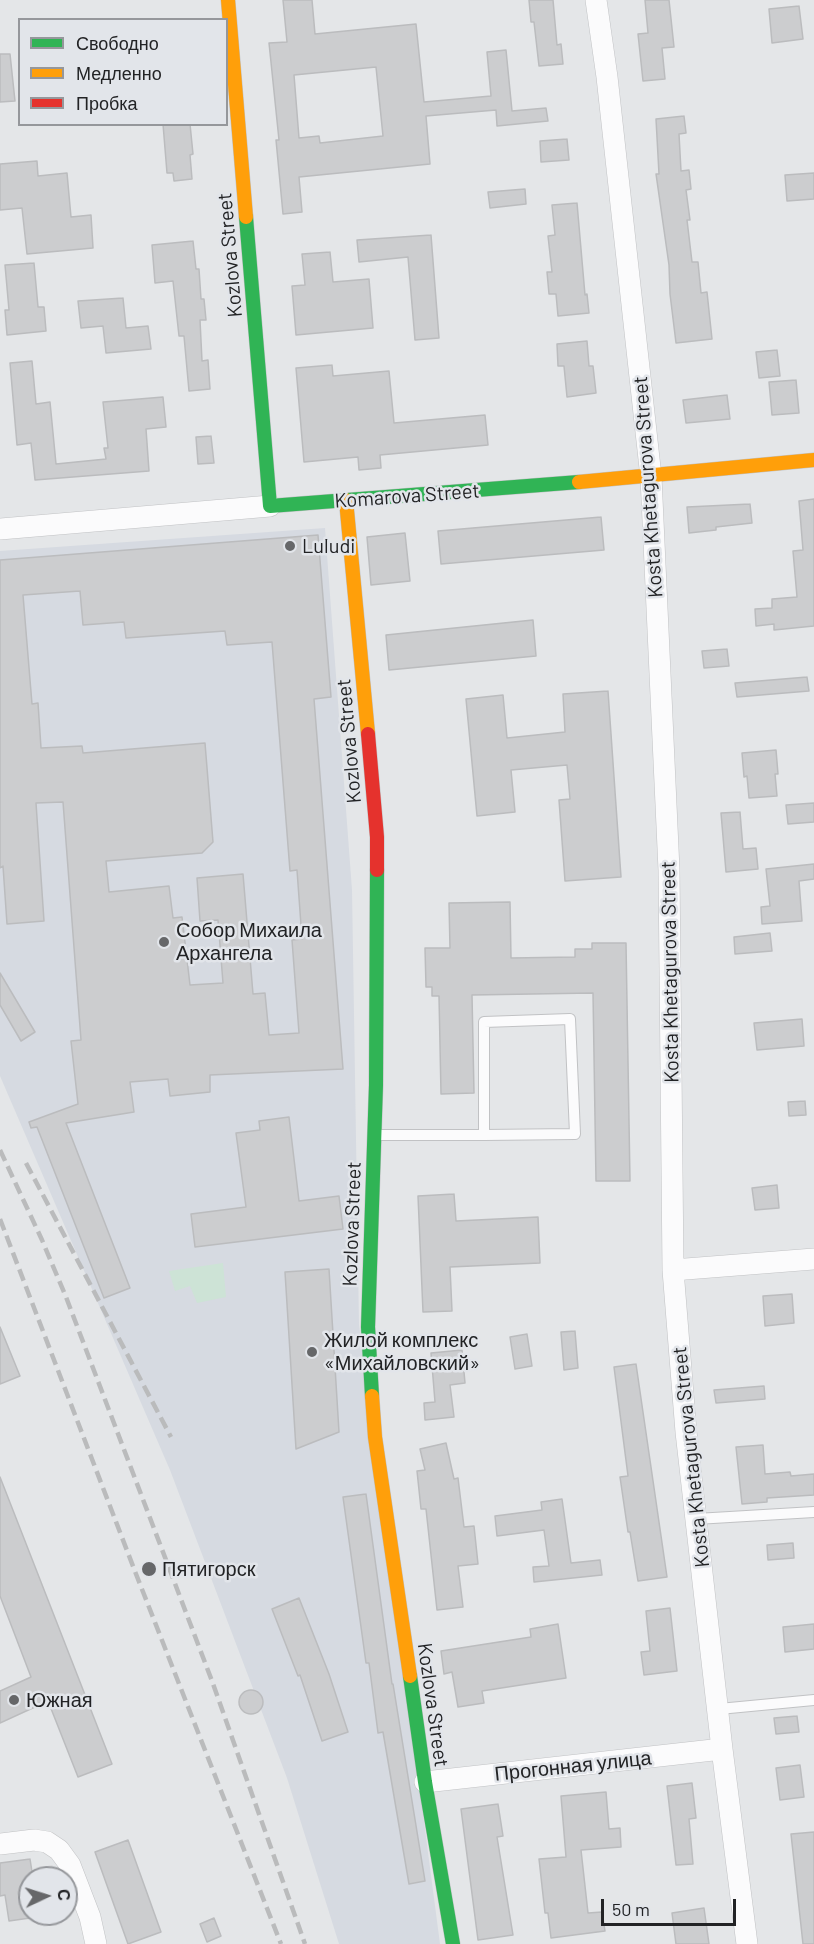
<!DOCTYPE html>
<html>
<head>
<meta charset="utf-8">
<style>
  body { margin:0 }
  #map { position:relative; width:814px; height:1944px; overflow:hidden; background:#e4e6e8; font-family:Barlow,sans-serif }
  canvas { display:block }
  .legend { position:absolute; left:18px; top:18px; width:210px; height:108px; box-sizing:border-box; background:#e2e5ea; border:2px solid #95979b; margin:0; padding:8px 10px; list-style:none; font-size:18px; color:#222325 }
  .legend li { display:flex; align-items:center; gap:12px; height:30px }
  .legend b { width:30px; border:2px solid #95979b }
  .north { position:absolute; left:18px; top:1866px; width:60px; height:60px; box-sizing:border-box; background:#e2e5ea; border:2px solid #95979b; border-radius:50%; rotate:86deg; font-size:16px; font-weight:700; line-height:24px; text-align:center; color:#222325 }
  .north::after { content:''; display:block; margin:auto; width:21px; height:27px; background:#666769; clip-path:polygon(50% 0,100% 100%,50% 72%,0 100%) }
  .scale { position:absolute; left:601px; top:1899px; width:135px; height:27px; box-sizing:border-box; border:3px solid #222325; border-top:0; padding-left:8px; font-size:18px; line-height:21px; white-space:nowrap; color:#222325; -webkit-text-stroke:4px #e2e5ea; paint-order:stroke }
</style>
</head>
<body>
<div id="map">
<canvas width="814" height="1944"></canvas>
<ul class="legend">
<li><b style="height:8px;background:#30b455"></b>Свободно</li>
<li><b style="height:8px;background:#ff9f0a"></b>Медленно</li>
<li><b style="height:8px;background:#e5322d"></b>Пробка</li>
</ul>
<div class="north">С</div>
<div class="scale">50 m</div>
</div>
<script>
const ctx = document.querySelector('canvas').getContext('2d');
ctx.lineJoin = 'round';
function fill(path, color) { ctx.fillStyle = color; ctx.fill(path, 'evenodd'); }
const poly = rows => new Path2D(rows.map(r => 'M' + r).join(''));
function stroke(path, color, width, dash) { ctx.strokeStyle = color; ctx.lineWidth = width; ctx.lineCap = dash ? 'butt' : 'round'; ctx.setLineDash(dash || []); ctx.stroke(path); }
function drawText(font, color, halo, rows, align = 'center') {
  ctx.font = font + ' Barlow,sans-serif'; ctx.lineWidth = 5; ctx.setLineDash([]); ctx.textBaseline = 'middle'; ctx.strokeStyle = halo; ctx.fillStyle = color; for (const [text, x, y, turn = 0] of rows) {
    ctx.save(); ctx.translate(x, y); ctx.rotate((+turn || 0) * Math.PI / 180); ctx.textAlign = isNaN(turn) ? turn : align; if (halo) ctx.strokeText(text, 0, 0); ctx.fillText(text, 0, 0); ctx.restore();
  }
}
fill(poly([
  [325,528,352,890,359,1325,440,1944,339,1944,287,1778,170,1470,0,1076,0,551]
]), '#d6dae1');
fill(poly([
  [223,1263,226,1297,197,1303,190,1286,175,1291,169,1271]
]), '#cde3d6');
const building = poly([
  [283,0,312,0,315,34,416,24,424,102,491,96,487,52,506,50,512,111,546,108,548,121,497,126,496,110,426,116,430,164,299,177,302,212,283,214,276,140,279,140,269,43,287,42,283,0],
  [376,67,383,136,320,143,319,136,299,138,294,75,376,67],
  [529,0,553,0,557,45,561,44,563,64,539,66,534,22,531,22,529,0],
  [645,0,669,0,674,47,662,48,665,79,643,81,638,34,648,33,645,0],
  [799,6,803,39,772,43,769,9,799,6],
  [0,54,10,54,15,101,0,102,0,54],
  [684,116,686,133,679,134,681,171,689,170,691,189,686,190,690,220,687,220,692,262,698,262,701,293,707,292,712,339,676,343,670,294,669,265,656,174,659,174,656,119,684,116],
  [163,124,190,124,193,154,190,155,192,179,174,181,173,173,167,173,163,124],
  [567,139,569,160,541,162,540,141,567,139],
  [37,161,38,176,67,173,71,217,91,215,93,248,27,254,22,208,0,210,0,164,37,161],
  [814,173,814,199,787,201,785,175,814,173],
  [525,189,526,204,490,208,488,192,525,189],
  [577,203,585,295,587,294,589,313,558,316,556,294,549,294,547,272,552,272,548,236,555,235,552,205,577,203],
  [431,235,439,338,415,340,408,257,359,262,357,240,431,235],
  [193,241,196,269,199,269,201,299,204,299,206,320,200,320,202,361,208,360,210,389,189,391,184,336,179,336,173,281,155,283,152,245,193,241],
  [330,252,333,282,369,279,373,328,296,335,292,286,305,285,302,254,330,252],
  [34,263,38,307,44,307,46,331,7,335,5,310,9,310,5,265,34,263],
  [123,298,126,328,148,326,151,349,106,353,103,326,81,328,78,301,123,298],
  [587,341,589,366,593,366,596,393,567,397,564,366,558,366,557,344,587,341],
  [777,350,780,376,759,378,756,352,777,350],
  [32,361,36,404,50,402,56,464,106,459,104,448,108,448,103,402,163,397,166,427,146,429,149,471,35,480,31,443,17,445,10,363,32,361],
  [332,365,333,376,389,371,394,423,485,415,488,445,380,455,381,468,359,470,358,457,304,462,296,368,332,365],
  [796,380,799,413,772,415,769,382,796,380],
  [727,395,730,419,686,423,683,400,727,395],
  [211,436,214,463,198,464,196,437,211,436],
  [814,499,814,626,774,630,774,624,756,626,755,609,772,608,772,599,797,597,793,551,803,550,799,501,814,499],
  [750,504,752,523,716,527,716,530,689,533,687,507,750,504],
  [601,517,604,550,441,564,438,531,601,517],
  [405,533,410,581,371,585,367,537,405,533],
  [318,535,331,697,314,699,343,1069,210,1075,210,1092,170,1096,168,1079,130,1082,134,1112,66,1123,130,1288,104,1298,37,1127,31,1128,29,1122,78,1104,71,1041,81,1040,63,802,36,803,44,921,7,924,3,866,0,868,0,560,318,535],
  [80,591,83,625,124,622,126,638,225,631,227,645,272,642,290,871,297,870,302,939,292,940,299,1033,269,1035,265,993,253,994,243,874,197,878,200,921,218,920,223,983,190,985,182,917,173,918,169,886,109,892,106,861,202,853,213,842,205,743,83,753,82,746,41,748,38,703,32,704,23,595,80,591],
  [533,620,536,656,389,670,386,635,533,620],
  [727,649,729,666,704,668,702,651,727,649],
  [807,677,809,691,737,697,735,683,807,677],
  [608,691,621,877,565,881,559,800,570,799,567,765,511,770,515,812,477,816,466,699,503,695,507,738,565,732,563,694,608,691],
  [776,750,778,774,775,774,777,796,749,798,747,776,744,777,742,753,776,750],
  [814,803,814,822,788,824,786,805,814,803],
  [740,812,743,849,756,848,758,869,726,872,721,813,740,812],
  [814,864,814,879,799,881,802,921,762,924,761,907,770,906,766,869,814,864],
  [510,902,511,958,575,957,575,949,592,949,592,943,626,943,630,1181,596,1181,593,993,472,995,474,1093,441,1094,439,996,432,996,432,987,426,987,425,948,450,948,449,903,510,902],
  [770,933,772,951,735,954,734,937,770,933],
  [0,973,35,1032,21,1041,0,1005,0,973],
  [802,1019,804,1046,757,1050,754,1023,802,1019],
  [805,1101,806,1115,789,1116,788,1102,805,1101],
  [289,1117,299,1201,339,1196,343,1229,195,1247,191,1214,246,1207,236,1133,260,1130,259,1121,289,1117],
  [777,1185,779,1208,755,1210,752,1188,777,1185],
  [454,1194,456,1221,538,1217,540,1263,450,1267,452,1311,423,1312,418,1196,454,1194],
  [329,1269,339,1432,296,1449,285,1272,329,1269],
  [792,1294,794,1323,765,1326,763,1296,792,1294],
  [0,1327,20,1376,0,1384,0,1327],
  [575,1331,578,1368,564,1370,561,1332,575,1331],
  [527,1334,532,1366,515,1369,510,1337,527,1334],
  [462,1350,465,1383,450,1385,454,1417,425,1420,424,1403,435,1402,431,1353,462,1350],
  [636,1364,667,1577,638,1581,630,1532,628,1532,620,1477,628,1476,614,1367,636,1364],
  [764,1386,765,1399,716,1403,714,1390,764,1386],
  [446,1443,454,1479,458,1478,464,1527,474,1526,478,1564,458,1566,463,1607,437,1610,426,1509,421,1509,417,1471,425,1470,420,1449,446,1443],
  [763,1445,765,1474,790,1472,791,1476,814,1474,814,1495,767,1498,767,1502,742,1504,736,1447,763,1445],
  [0,1477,112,1764,78,1777,48,1701,0,1723,0,1691,31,1677,0,1596,0,1477],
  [366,1494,392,1684,393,1684,425,1881,409,1884,383,1732,378,1733,369,1663,366,1663,343,1497,366,1494],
  [562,1499,571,1563,600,1560,602,1575,534,1582,533,1567,549,1566,544,1530,497,1536,495,1516,542,1510,541,1502,562,1499],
  [793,1543,794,1558,768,1560,767,1545,793,1543],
  [299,1598,329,1674,348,1732,322,1741,300,1675,298,1676,272,1609,299,1598],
  [670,1608,677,1671,644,1675,641,1652,650,1651,646,1611,670,1608],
  [558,1624,566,1678,482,1691,484,1703,458,1707,452,1672,444,1674,441,1651,531,1637,530,1629,558,1624],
  [814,1624,814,1649,785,1652,783,1627,814,1624],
  '239 1702a12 12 0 1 1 24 0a12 12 0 1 1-24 0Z',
  [797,1716,799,1732,776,1734,774,1718,797,1716],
  [800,1765,804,1797,780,1800,776,1768,800,1765],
  [692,1783,696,1818,689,1819,693,1864,676,1865,667,1786,692,1783],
  [606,1792,609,1829,620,1828,621,1847,581,1850,588,1913,602,1912,605,1931,551,1938,548,1913,545,1913,539,1859,566,1857,561,1796,606,1792],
  [498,1804,503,1836,497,1837,513,1935,478,1940,461,1809,498,1804],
  [814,1832,814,1944,803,1944,791,1834,814,1832],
  [128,1840,161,1932,128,1944,95,1852,128,1840],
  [30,1859,33,1878,30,1878,30,1918,9,1921,5,1895,0,1896,0,1863,30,1859],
  [704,1908,709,1944,676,1944,672,1913,704,1908],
  [214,1918,221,1936,207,1942,200,1924,214,1918]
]);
fill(building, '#cccdcf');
stroke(building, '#bbbcbe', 1.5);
const lane = poly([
  [375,1135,484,1135,484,1022,570,1019,575,1134,484,1135],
  [696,1519,814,1512],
  [719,1709,814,1700]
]);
const street = poly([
  [596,0,607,77,651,477,669,870,673,1270,686,1432,722,1749,747,1944],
  [0,529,270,506],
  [673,1270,814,1259],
  [425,1782,722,1749],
  [0,1844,34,1840,47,1842,59,1850,70,1865,90,1917,96,1944]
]);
const fast = poly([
  [246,217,270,506,579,482],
  [372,1396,368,1327,376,1085,377,870],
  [410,1676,425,1782,453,1944]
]);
const slow = poly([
  [228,0,246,217],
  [579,482,814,460],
  [346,500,368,734],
  [372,1396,375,1437,410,1676]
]);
const jam = poly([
  [368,734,377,837,377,870]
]);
stroke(lane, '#c1c2c4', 12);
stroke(street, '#c1c2c4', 22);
stroke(fast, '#c1c2c4', 15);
stroke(slow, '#c1c2c4', 15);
stroke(jam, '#c1c2c4', 15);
stroke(lane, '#fbfbfc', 10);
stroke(street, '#fbfbfc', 21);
stroke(fast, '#30b455', 14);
stroke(slow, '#ff9f0a', 14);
stroke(jam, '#e5322d', 14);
stroke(poly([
  [0,1150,42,1240,66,1297,212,1681,305,1944],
  [26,1163,171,1437],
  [0,1219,136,1574,281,1944]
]), '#babbbc', 4.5, [12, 6]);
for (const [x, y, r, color] of [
  [290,546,6,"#666769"],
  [164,942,6,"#666769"],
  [312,1352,6,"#666769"],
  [149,1569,8,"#666769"],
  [14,1700,6,"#666769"]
]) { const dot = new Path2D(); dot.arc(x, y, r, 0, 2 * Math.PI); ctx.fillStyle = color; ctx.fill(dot); stroke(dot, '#e2e5ea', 2); }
drawText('20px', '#222325', '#e2e5ea', [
  ["Kozlova Street",230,255,-95],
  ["Kosta Khetagurova Street",648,487,-94],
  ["Komarova Street",407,496,-4],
  ["Kozlova Street",349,741,-95],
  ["Kosta Khetagurova Street",670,972,-91],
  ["Kozlova Street",352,1224,-88],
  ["Kosta Khetagurova Street",691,1457,-96],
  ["Kozlova Street",433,1705,82],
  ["Прогонная улица",573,1766,-6]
]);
drawText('20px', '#222325', '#e2e5ea', [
  ["Luludi",302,546],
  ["Собор Михаила",176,930],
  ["Архангела",176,953],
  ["Жилой комплекс",324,1340],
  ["«Михайловский»",324,1363],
  ["Пятигорск",162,1569],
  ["Южная",26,1700]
], 'left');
</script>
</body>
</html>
